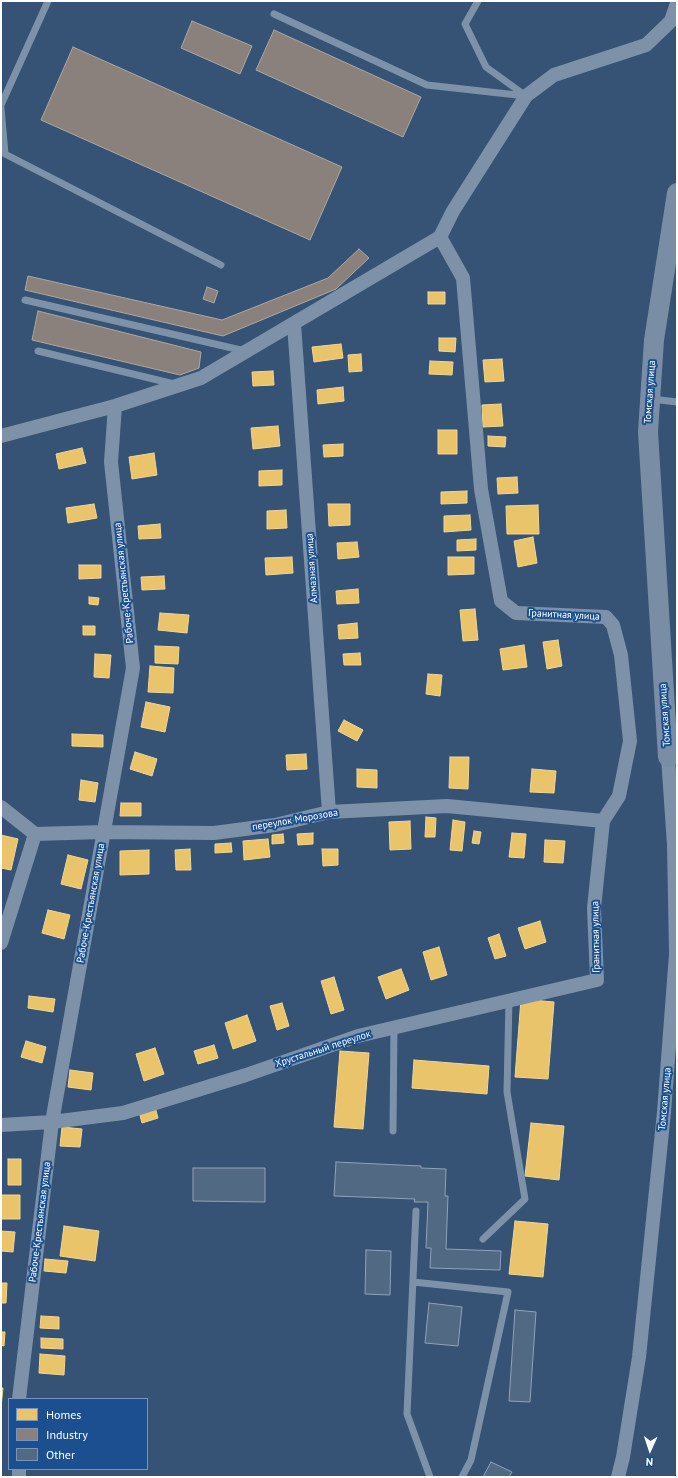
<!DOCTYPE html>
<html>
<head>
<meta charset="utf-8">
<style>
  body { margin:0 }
  #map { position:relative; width:678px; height:1478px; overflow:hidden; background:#365274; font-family:"PT Sans",sans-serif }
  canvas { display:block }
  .frame { position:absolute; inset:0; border:2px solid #fff; pointer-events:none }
  .legend { position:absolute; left:8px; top:1398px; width:140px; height:72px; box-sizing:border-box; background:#1b4f8f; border:1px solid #7695bc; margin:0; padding:5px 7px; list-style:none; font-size:12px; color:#fff }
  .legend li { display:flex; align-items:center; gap:8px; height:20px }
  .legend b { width:20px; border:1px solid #7695bc }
  .north { position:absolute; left:630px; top:1430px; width:40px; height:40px; -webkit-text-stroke:3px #1b4f8f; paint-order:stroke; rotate:183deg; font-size:11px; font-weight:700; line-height:16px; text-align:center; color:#fff }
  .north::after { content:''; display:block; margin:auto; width:14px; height:18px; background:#fff; clip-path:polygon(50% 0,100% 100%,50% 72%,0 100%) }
</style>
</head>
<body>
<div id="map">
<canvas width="678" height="1478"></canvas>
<div class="frame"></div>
<ul class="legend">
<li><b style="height:11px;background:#e9c46a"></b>Homes</li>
<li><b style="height:11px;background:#8a817c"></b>Industry</li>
<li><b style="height:11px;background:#526984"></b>Other</li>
</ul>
<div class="north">N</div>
</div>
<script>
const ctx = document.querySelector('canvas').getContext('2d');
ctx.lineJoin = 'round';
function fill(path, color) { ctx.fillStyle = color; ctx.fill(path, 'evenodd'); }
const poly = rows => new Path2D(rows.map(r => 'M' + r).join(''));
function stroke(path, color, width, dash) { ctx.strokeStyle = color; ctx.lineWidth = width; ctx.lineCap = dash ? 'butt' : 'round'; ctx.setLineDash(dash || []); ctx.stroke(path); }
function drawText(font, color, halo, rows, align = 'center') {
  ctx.font = font + ' "PT Sans",sans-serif'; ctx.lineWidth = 4; ctx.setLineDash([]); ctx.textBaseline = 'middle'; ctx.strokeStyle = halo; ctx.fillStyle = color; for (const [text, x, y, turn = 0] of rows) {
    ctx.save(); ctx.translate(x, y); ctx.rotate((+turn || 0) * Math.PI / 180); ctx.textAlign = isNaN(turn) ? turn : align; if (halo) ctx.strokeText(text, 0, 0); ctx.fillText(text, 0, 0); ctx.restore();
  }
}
const homes = poly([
  [428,292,445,292,445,304,428,304,428,292],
  [439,338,456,338,455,352,439,351,439,338],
  [341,344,343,358,314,362,312,347,341,344],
  [361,354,362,371,349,372,348,355,361,354],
  [502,359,504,381,485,382,483,360,502,359],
  [430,361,453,362,452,375,429,374,430,361],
  [273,371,274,385,253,386,252,372,273,371],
  [343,387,344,401,318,404,317,390,343,387],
  [501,404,503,426,483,427,482,405,501,404],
  [278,426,280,446,253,449,251,428,278,426],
  [438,430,457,430,457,454,438,454,438,430],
  [488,436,506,437,505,447,488,446,488,436],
  [343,444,343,456,324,457,323,445,343,444],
  [82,448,86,463,59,469,56,454,82,448],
  [154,453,157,475,132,479,129,457,154,453],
  [282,470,282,485,259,486,259,471,282,470],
  [517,477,518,493,498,494,497,478,517,477],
  [467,491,467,503,441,504,441,492,467,491],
  [94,504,97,518,68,523,66,508,94,504],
  [328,504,350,504,350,525,329,526,328,504],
  [538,505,539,534,507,534,506,506,538,505],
  [286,510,287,528,267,529,267,511,286,510],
  [470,515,471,530,444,532,444,516,470,515],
  [160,524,161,538,139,539,138,526,160,524],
  [533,537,537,563,518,567,514,541,533,537],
  [476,539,476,550,457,551,457,540,476,539],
  [357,542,359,557,338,559,337,543,357,542],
  [292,557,293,573,266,575,265,558,292,557],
  [448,557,474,557,474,574,448,575,448,557],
  [79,565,101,565,101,578,79,579,79,565],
  [164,576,165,589,142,590,141,577,164,576],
  [358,589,359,603,337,604,336,591,358,589],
  [89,597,99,598,98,605,89,604,89,597],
  [475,609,478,640,463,641,460,610,475,609],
  [160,613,189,615,187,633,158,630,160,613],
  [357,623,358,638,339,639,338,625,357,623],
  [83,626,95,626,95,635,83,635,83,626],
  [558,640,562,666,547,669,543,642,558,640],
  [524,645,527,667,503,670,500,649,524,645],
  [155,646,179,647,178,664,155,663,155,646],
  [360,653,361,665,344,665,343,654,360,653],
  [95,654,111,655,109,678,94,677,95,654],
  [150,666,174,668,173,693,148,692,150,666],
  [428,674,442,675,440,696,426,694,428,674],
  [146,702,170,707,165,732,141,727,146,702],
  [344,720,363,730,357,741,338,731,344,720],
  [72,734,103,735,103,747,72,746,72,734],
  [135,752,157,759,152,776,130,769,135,752],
  [306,754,307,769,287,770,286,755,306,754],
  [450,757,469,757,468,789,449,788,450,757],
  [357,769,377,770,377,788,357,787,357,769],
  [532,769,556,771,554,793,530,792,532,769],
  [81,780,98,783,95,802,79,800,81,780],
  [121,803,141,803,141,816,120,816,121,803],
  [426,817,436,818,435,837,425,837,426,817],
  [453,820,465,822,462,851,450,850,453,820],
  [410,821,411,849,390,850,389,822,410,821],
  [474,831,481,832,479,844,472,843,474,831],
  [313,833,313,844,298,845,297,834,313,833],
  [512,833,526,834,524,858,509,857,512,833],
  [283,834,284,843,272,844,272,835,283,834],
  [1,835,18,839,11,870,1,868,1,835],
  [268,839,270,857,244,860,243,841,268,839],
  [545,840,565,841,563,863,544,862,545,840],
  [231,843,232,852,215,853,215,844,231,843],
  [190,849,191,870,176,870,175,850,190,849],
  [322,849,338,849,338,865,323,866,322,849],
  [149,850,149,874,120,875,120,851,149,850],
  [68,855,88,860,81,889,61,884,68,855],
  [48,910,70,915,64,939,42,933,48,910],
  [540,921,546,942,525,949,518,928,540,921],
  [499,934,506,956,495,959,488,938,499,934],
  [439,947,447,975,431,980,423,952,439,947],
  [401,969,409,990,386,999,378,977,401,969],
  [334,977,344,1010,331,1014,321,981,334,977],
  [29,996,55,999,53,1012,28,1008,29,996],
  [521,999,554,1002,548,1079,515,1077,521,999],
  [282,1003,289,1026,277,1030,270,1006,282,1003],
  [247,1015,256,1041,233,1049,225,1023,247,1015],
  [26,1041,46,1047,42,1063,21,1057,26,1041],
  [214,1045,218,1058,198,1064,194,1051,214,1045],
  [155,1048,164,1074,144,1081,136,1054,155,1048],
  [340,1051,369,1053,363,1129,334,1127,340,1051],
  [414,1060,489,1066,487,1094,412,1088,414,1060],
  [70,1070,93,1073,91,1090,68,1087,70,1070],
  [154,1103,158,1118,142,1123,138,1108,154,1103],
  [531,1123,564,1126,559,1180,525,1176,531,1123],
  [62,1127,82,1129,80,1147,60,1146,62,1127],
  [8,1159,21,1159,21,1185,8,1185,8,1159],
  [1,1195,20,1195,20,1219,1,1219,1,1195],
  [515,1221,548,1224,543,1277,509,1274,515,1221],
  [64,1226,99,1231,95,1261,60,1256,64,1226],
  [1,1231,15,1232,13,1252,1,1251,1,1231],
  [45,1259,68,1261,66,1273,44,1271,45,1259],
  [1,1283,7,1283,6,1303,1,1303,1,1283],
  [41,1316,59,1317,59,1329,40,1328,41,1316],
  [1,1332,5,1332,4,1346,1,1345,1,1332],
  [41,1338,63,1339,63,1349,41,1348,41,1338],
  [40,1354,65,1356,64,1375,39,1373,40,1354],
  [1,1388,3,1388,1,1407,1,1388]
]);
fill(homes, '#e9c46a');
stroke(homes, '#f0d697', 1);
const industry = poly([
  [192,21,252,46,240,74,181,48,192,21],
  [274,30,421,97,403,137,256,70,274,30],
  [73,47,342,167,310,240,41,120,73,47],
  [359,249,369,258,336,289,223,336,25,290,28,276,222,320,328,278,359,249],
  [207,287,218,291,214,303,203,299,207,287],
  [38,311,201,352,199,368,180,375,32,340,38,311]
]);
fill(industry, '#8a817c');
stroke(industry, '#ada7a3', 1);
const building = poly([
  [336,1162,421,1166,421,1168,446,1169,445,1196,448,1196,446,1249,501,1251,500,1270,430,1268,431,1248,426,1248,428,1202,414,1202,415,1199,334,1196,336,1162],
  [193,1168,265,1168,265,1202,193,1201,193,1168],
  [366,1250,391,1251,390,1295,365,1294,366,1250],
  [429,1303,462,1307,458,1346,425,1343,429,1303],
  [515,1310,536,1312,530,1402,509,1401,515,1310],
  [491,1462,512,1472,509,1477,483,1477,491,1462]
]);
fill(building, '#526984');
stroke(building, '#92a2b6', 1);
stroke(poly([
  [274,14,427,85,526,96,486,67,465,24,478,1],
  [1,105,48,1],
  [1,108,5,154,221,265],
  [25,300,245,351],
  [38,351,174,384],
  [652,399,677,402],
  [393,1131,394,1027],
  [416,1211,407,1414,430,1477],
  [483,1239,525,1199,507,1092,509,1000],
  [413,1282,508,1292,471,1460,462,1477]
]), '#7d92a8', 7);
stroke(poly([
  [294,324,329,812],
  [1,436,115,406,201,378,440,237,453,211,526,96,554,75,646,45,671,21,677,3],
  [1,807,35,834,1,943],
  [35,834,103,832,214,833,275,825,329,812,447,806,603,821],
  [1,1125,52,1122,123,1113,246,1075,358,1036,597,980,594,908,603,821,619,796,630,741,621,655,613,625,606,617,516,613,501,601,481,489,463,278,440,237],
  [19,1399,52,1122,133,668,111,462,115,406],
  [19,1477,19,1469],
  [618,1477,623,1457,639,1357,664,1112,676,954,674,845,668,757,677,757]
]), '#7d92a8', 14);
stroke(poly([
  [668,757,648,432,654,340,677,193]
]), '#798da4', 20);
drawText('10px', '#fff', '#1b4f8f', [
  ["Томская улица",650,392,-86],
  ["Алмазная улица",312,568,-94],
  ["Рабоче-Крестьянская улица",124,583,-96],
  ["Гранитная улица",564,615,3],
  ["Томская улица",665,715,-94],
  ["переулок Морозова",295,820,-10],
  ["Рабоче-Крестьянская улица",91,903,-80],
  ["Гранитная улица",596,937,-91],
  ["Хрустальный переулок",323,1049,-18],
  ["Томская улица",665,1099,-85],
  ["Рабоче-Крестьянская улица",40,1222,-83]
]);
</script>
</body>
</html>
